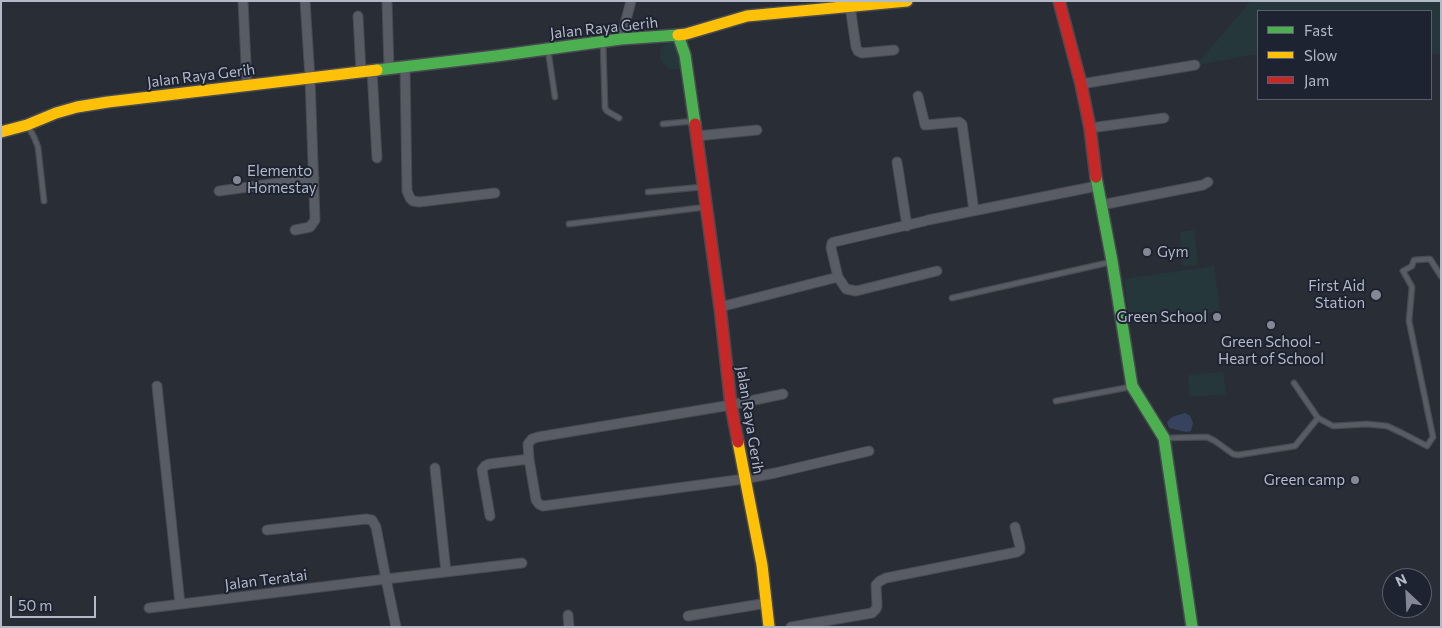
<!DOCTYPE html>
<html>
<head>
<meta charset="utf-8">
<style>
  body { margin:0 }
  #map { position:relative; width:1442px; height:628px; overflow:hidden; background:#292d36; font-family:Commissioner,sans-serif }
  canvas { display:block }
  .frame { position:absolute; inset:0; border:2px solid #b3b9c7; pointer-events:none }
  .legend { position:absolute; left:1257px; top:10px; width:175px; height:90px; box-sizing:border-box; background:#1d2331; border:1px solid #595f6d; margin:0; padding:6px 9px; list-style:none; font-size:15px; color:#b3b9c7 }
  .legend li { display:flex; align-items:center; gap:10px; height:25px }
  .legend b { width:25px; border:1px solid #595f6d }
  .north { position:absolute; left:1382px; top:568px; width:50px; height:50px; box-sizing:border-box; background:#1d2331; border:1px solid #595f6d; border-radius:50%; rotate:335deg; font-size:14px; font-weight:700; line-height:20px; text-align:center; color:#b3b9c7 }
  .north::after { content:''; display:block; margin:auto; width:18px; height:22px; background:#838894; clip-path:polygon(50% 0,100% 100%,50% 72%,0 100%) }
  .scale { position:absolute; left:10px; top:596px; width:86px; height:22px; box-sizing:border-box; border:2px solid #b3b9c7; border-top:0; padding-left:6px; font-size:15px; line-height:18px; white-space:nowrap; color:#b3b9c7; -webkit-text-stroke:4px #1d2331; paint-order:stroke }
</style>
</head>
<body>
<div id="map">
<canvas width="1442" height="628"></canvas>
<div class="frame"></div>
<ul class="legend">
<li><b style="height:6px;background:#4caf50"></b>Fast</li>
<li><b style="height:6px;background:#ffc107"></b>Slow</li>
<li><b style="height:6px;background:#c62828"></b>Jam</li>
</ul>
<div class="north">N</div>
<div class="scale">50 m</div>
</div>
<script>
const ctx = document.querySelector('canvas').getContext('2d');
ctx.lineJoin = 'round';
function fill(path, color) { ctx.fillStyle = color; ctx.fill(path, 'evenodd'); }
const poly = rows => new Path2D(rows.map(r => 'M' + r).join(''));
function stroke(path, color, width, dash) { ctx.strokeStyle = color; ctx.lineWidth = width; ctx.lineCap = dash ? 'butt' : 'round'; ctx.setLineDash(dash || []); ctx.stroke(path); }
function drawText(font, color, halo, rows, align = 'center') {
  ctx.font = font + ' Commissioner,sans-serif'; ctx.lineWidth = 4; ctx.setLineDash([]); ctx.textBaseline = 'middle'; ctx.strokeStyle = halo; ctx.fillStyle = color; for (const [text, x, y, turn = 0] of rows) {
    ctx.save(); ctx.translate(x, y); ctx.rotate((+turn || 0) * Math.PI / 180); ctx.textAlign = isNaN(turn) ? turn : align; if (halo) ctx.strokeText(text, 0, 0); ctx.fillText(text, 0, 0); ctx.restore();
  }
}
fill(poly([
  [1251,1,1441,1,1441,54,1431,54,1431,11,1258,11,1258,54,1196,65],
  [678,40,684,67,679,69,669,69,662,62,660,58,661,48,668,41],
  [1194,230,1198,265,1182,266,1180,232],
  [1214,266,1220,311,1130,323,1124,279],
  [1223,372,1226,394,1189,397,1188,375]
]), '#26373b');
fill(poly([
  [1185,413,1190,416,1193,423,1191,431,1186,432,1169,428,1167,422,1172,417]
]), '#37435e');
const lane = poly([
  [603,42,605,108,607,111,619,118],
  [548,50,555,97],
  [663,124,694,121],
  [28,126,34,137,38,147,44,201],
  [648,192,702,187],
  [569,224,706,207],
  [952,298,1111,262],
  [1294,383,1318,418,1333,426,1367,424,1387,426,1402,433,1427,446,1433,437,1409,321,1412,287,1403,271,1412,266,1414,260,1430,259,1441,276],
  [1056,401,1130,387],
  [1166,438,1207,437,1215,441,1233,454,1238,455,1295,446,1318,418]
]);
const street = poly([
  [243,1,247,85],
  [387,1,389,69],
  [850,6,856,47,858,51,862,53,894,50],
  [358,16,361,72],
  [621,39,631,1],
  [405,67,407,191,410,198,413,201,419,202,495,193],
  [372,71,377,158],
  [1081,84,1195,65],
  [918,96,925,125,959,122,962,124,974,211],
  [1090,128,1164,118],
  [697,136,757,130],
  [897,162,907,226],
  [219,191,314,178],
  [1101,205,1203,185,1208,182],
  [928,220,1097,186],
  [295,230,310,227,315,220,310,78,305,1],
  [838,277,846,289,856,291,937,271],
  [720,307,838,277,831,248,832,243,834,242,925,221],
  [157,386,180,604],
  [529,459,528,444,532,439,538,437,731,405,783,394],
  [435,468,446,572],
  [490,516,482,470,485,466,489,464,529,459,536,500,539,504,543,506,744,479,775,473,869,451],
  [267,530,366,519,372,520,376,527,386,579,522,563],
  [149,608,386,579,396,627],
  [568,615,569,627],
  [688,616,767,603],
  [791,627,872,613,876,609,877,606,876,585,880,581,886,578,1017,552,1020,550,1020,547,1015,527]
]);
const fast = poly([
  [377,70,496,56,621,39,678,35,685,55,695,124],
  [1096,177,1112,261,1132,386,1164,438,1192,627]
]);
const slow = poly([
  [678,35,686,34,747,16,907,1],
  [1,132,27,125,56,113,77,107,108,102,377,70],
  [738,442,762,565,769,627]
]);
const jam = poly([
  [1059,1,1081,84,1090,128,1096,177],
  [695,124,720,307,731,405,738,442]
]);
stroke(lane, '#474a51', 7);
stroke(street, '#474a51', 11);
stroke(fast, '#474a51', 14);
stroke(slow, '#474a51', 14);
stroke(jam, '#474a51', 14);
stroke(lane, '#595c64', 4.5);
stroke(street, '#595c64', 9);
stroke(fast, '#4caf50', 11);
stroke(slow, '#ffc107', 11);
stroke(jam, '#c62828', 11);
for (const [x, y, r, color] of [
  [237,180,5,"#838894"],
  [1147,252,5,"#838894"],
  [1376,295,6,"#838894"],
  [1217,317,5,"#838894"],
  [1271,325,5,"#838894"],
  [1355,480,5,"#838894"]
]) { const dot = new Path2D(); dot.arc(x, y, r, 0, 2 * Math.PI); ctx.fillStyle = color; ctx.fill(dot); stroke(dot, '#1d2331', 2); }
drawText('15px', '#b3b9c7', '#1d2331', [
  ["Jalan Raya Gerih",604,28,-6],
  ["Jalan Raya Gerih",201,76,-7],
  ["Jalan Raya Gerih",750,420,81],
  ["Jalan Teratai",266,580,-7]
]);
drawText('15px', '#b3b9c7', '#1d2331', [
  ["Elemento",247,171,"left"],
  ["Homestay",247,188,"left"],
  ["Gym",1157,252,"left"],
  ["First Aid",1365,286],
  ["Station",1365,303],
  ["Green School",1207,317],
  ["Green School -",1271,342,"center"],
  ["Heart of School",1271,359,"center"],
  ["Green camp",1345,480]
], 'right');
</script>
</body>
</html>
